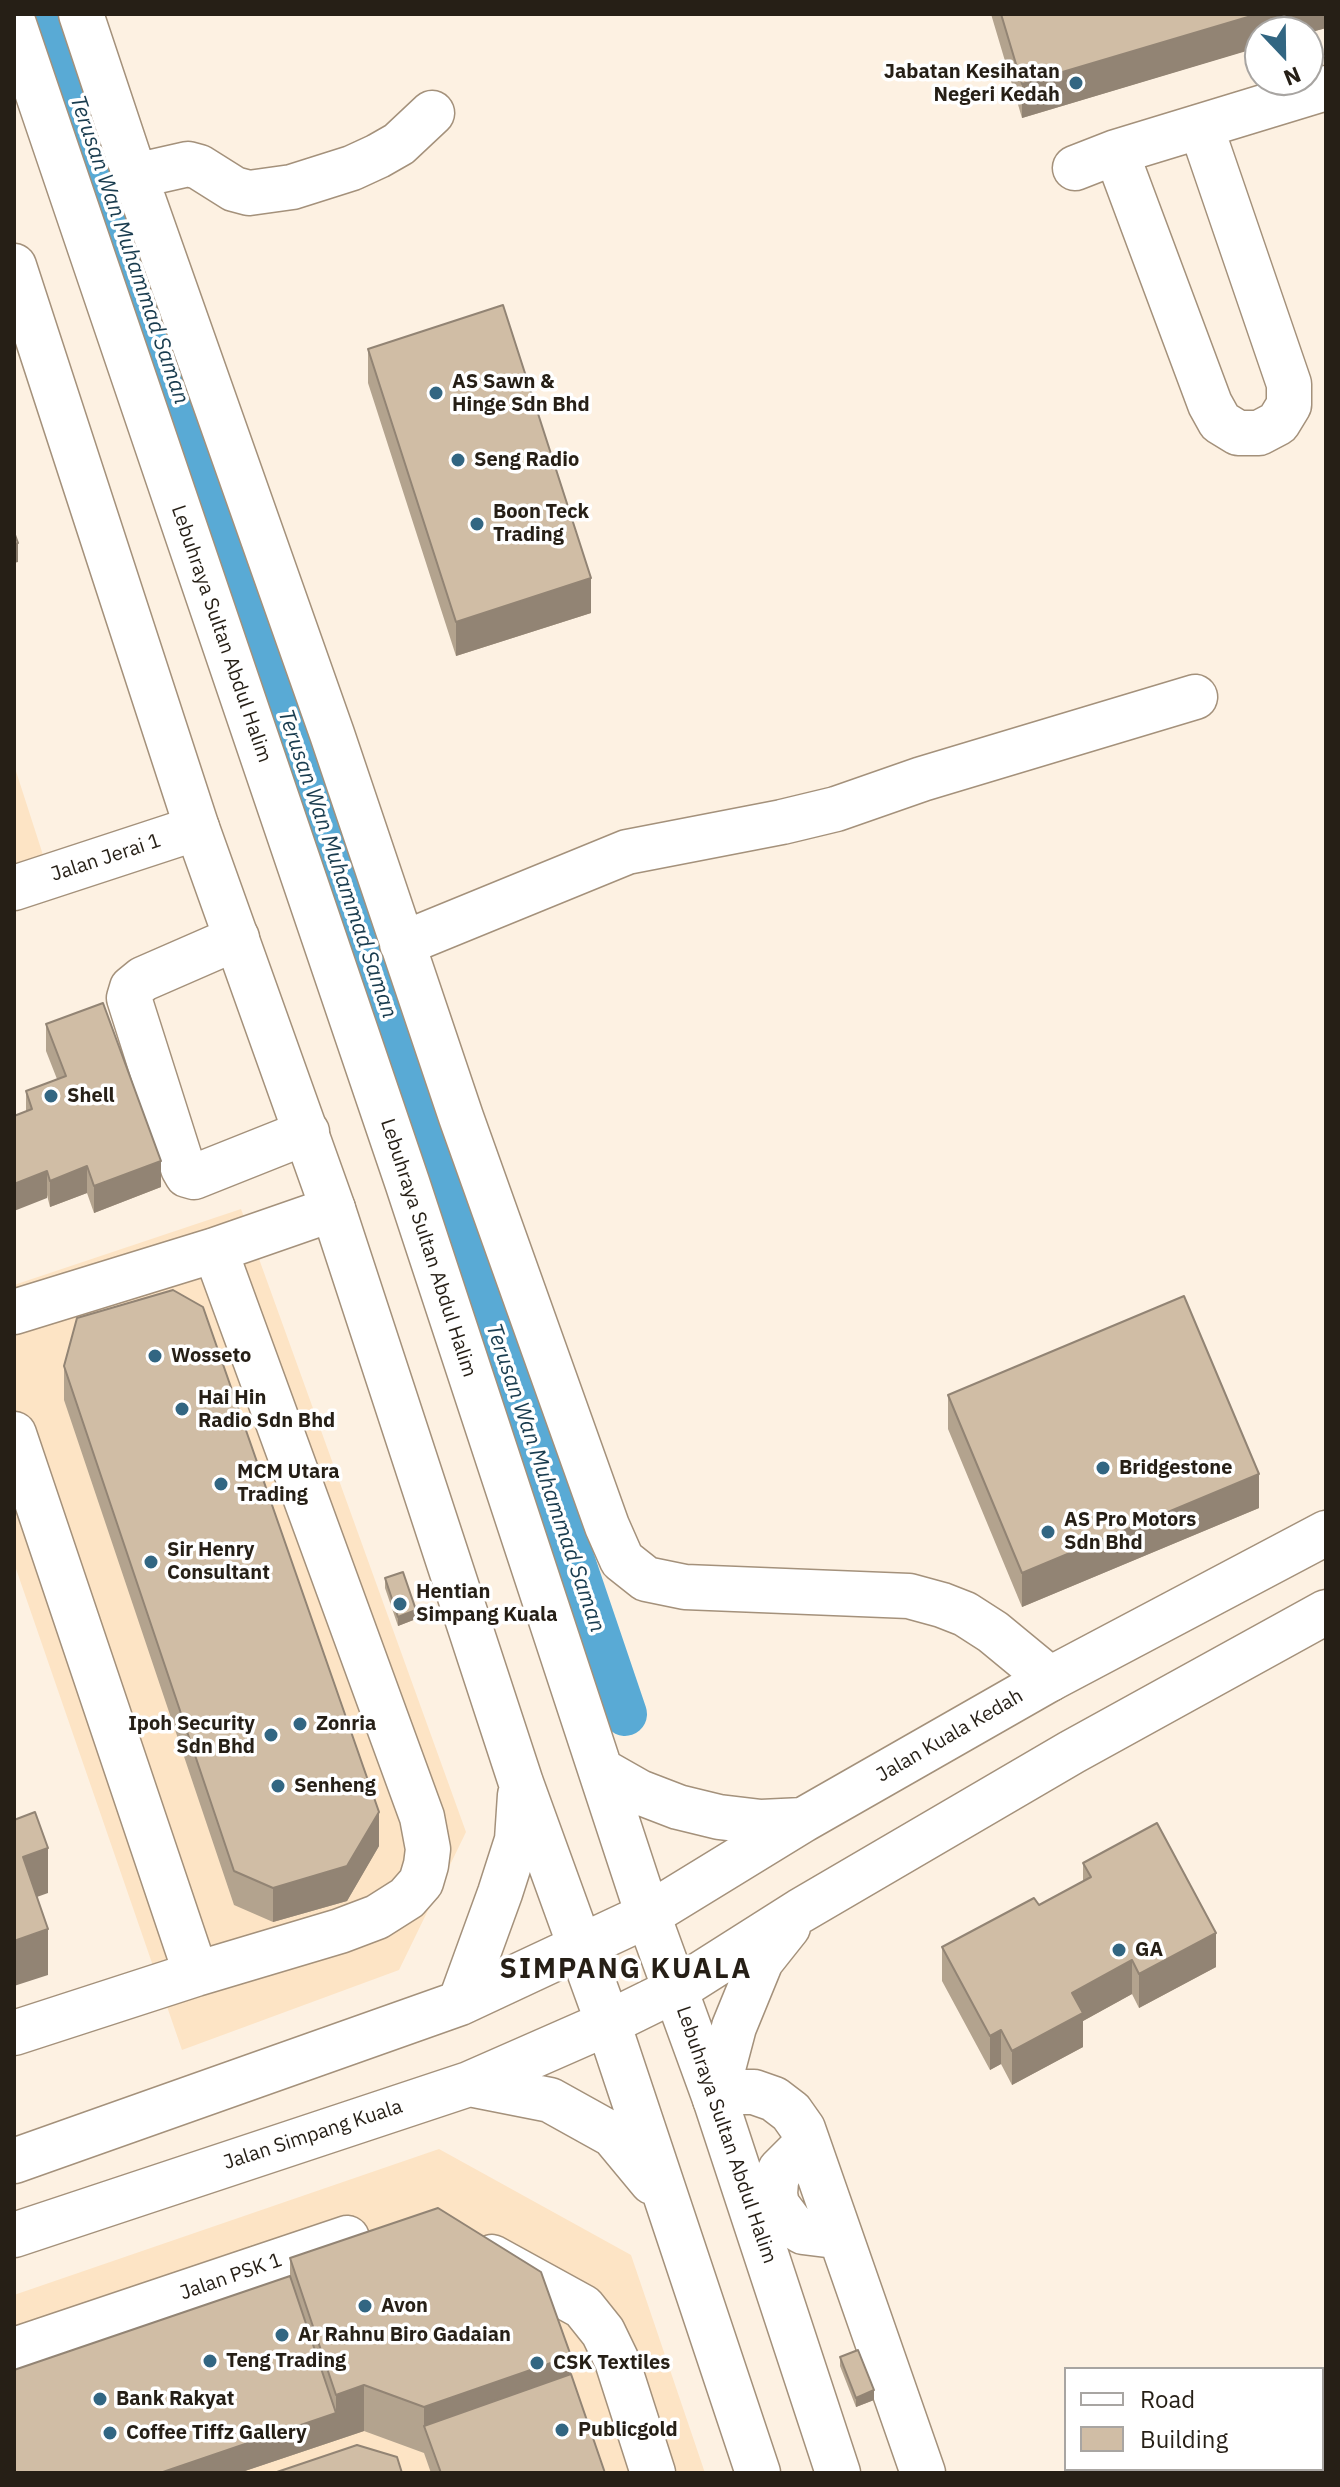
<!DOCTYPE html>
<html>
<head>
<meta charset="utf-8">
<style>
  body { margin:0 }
  #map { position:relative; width:1340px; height:2487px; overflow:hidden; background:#fdf1e2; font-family:"IBM Plex Sans",sans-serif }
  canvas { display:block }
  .frame { position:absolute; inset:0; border:16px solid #261f16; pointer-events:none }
  .legend { position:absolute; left:1064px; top:2367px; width:260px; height:104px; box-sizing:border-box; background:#fff; border:2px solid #a8a5a2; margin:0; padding:10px 14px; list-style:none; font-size:24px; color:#261f16 }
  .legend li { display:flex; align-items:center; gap:16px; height:40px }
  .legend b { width:40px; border:2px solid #a8a5a2 }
  .north { position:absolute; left:1244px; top:16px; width:80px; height:80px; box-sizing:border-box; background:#fff; border:2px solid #a8a5a2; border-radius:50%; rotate:158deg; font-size:22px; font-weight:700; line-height:32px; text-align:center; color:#261f16 }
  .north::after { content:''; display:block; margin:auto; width:28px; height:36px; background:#326682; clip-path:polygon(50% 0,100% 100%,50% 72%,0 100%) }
</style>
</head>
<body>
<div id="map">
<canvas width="1340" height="2487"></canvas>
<div class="frame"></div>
<ul class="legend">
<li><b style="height:10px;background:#fff"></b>Road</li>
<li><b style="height:22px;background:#d0bda5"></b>Building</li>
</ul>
<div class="north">N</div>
</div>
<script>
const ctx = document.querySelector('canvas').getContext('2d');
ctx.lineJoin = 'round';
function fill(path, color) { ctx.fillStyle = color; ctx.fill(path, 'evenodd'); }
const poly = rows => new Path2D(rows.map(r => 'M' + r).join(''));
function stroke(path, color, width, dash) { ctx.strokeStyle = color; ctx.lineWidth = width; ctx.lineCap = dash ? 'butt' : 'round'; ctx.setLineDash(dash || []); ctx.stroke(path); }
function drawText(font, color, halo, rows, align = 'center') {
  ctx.font = font + ' "IBM Plex Sans",sans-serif'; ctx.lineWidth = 7; ctx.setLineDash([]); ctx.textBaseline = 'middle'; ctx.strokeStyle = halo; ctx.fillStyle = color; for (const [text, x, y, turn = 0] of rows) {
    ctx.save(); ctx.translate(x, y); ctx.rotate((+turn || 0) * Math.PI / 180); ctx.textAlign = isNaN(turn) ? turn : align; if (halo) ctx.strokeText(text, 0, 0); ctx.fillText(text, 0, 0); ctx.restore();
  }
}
fill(poly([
  [14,765,43,855,14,864],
  [241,1209,466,1832,399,1970,182,2050,14,1563,14,1285],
  [439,2149,631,2255,705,2473,14,2473,14,2295]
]), '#fde4c5');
stroke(poly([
  [49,14,625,1714]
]), '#59aad5', 44);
const minor = poly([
  [81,14,135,176,332,734,461,1117,607,1526,622,1560,646,1579,685,1587,909,1596,942,1605,965,1614,993,1632,1050,1679],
  [1116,152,1210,404,1220,422,1238,433,1259,433,1278,423,1289,405,1289,384,1201,127],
  [1075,168,1116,152,1326,88],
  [135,176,188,164,199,167,234,189,249,193,292,187,352,168,378,156,399,144,432,113],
  [14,888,197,828],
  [237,938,143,979,132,988,129,998,183,1168,187,1175,194,1177,307,1132],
  [402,944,627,852,782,822,836,809,922,779,1195,697],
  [14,1312,215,1250,333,1209],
  [14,1434,196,1974],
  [14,2033,196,1974,340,1931,377,1917,407,1898,421,1882,426,1865,428,1849,422,1817,215,1250],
  [715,2099,732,2092,754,2092,774,2099,791,2112,803,2129,923,2473],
  [809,2147,798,2152,780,2170,776,2181,775,2194,777,2205,792,2225,803,2232,827,2235,838,2231],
  [492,2257,583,2307,603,2332,617,2361,653,2473],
  [14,2350,347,2238]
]);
const major = poly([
  [14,24,407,1182,648,1915,715,2099,838,2473],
  [14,266,197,828,333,1209,521,1783,608,2023,758,2473],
  [602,1771,639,1792,678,1807,719,1817,761,1822,803,1820],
  [460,2003,500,1893,517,1840,520,1795],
  [469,2084,550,2100,613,2135,652,2182],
  [715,2099,734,2027,761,1961,788,1927],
  [14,2161,460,2003,648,1915,803,1820,1050,1679,1326,1533],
  [14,2235,469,2084,608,2023,677,1989,800,1911,1072,1752,1326,1612]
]);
stroke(minor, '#a4917b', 47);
stroke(major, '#a4917b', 47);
stroke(minor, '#fff', 44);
stroke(major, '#fff', 44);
fill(poly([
  [991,14,1326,14,1326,28,1308,33,1308,32,1022,118],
  [368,349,591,613,456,656,368,383],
  [46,1024,161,1187,94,1213,87,1193,50,1207,26,1111,26,1091,57,1079,46,1051],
  [64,1366,379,1846,347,1901,273,1922,234,1905,64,1400],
  [948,1395,1259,1508,1022,1607,948,1429],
  [385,1578,416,1619,398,1626,385,1588],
  [1083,1863,1216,1967,1139,2008,1132,1994,1083,2021,1083,2047,1012,2085,1001,2064,990,2070,942,1981,942,1947,1039,1905,1083,1881],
  [290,2258,571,2374,605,2473,431,2473,424,2453,364,2431,239,2473,14,2473,290,2276],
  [840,2357,874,2400,856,2407,840,2366]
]), '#b3a38e');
fill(poly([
  [1258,14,1326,14,1326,28,1308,33,1308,32,1260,32,1260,47,1022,118,1022,84],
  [18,543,18,562,14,563,14,544],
  [591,578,591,613,456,656,456,622],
  [161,1161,161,1187,94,1213,94,1186],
  [87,1166,87,1193,50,1207,50,1181],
  [47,1171,47,1198,14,1211,14,1184],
  [1259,1474,1259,1508,1022,1607,1022,1573],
  [416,1610,416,1619,398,1626,398,1617],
  [379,1812,379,1846,347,1901,273,1922,273,1888],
  [48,1848,48,1893,23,1902,23,1857],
  [48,1929,48,1975,14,1986,14,1941],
  [1216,1933,1216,1967,1139,2008,1139,1974],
  [1132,1960,1132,1994,1083,2021,1083,2047,1012,2085,1012,2051,1072,1993],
  [1001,2030,1001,2064,990,2070,990,2036],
  [571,2356,571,2401,424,2426,424,2407],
  [364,2385,364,2431,239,2473,160,2473,336,2413,336,2395],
  [874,2390,874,2400,856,2407,856,2398]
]), '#928474');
const building = poly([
  [1001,14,1258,14,1022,84,1001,14],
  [503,305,591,578,456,622,368,349,503,305],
  [14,532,18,543,14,544,14,532],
  [103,1003,161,1161,94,1186,87,1166,50,1181,47,1171,14,1184,14,1116,32,1109,26,1091,66,1076,46,1024,103,1003],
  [173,1290,203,1307,379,1812,347,1866,273,1888,234,1871,64,1366,77,1318,173,1290],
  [1184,1296,1259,1474,1022,1573,948,1395,1184,1296],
  [403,1572,416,1610,398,1617,385,1578,403,1572],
  [35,1812,48,1848,23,1857,48,1929,14,1941,14,1820,35,1812],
  [1157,1823,1216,1933,1139,1974,1132,1960,1072,1993,1083,2013,1012,2051,1001,2030,990,2036,942,1947,1034,1898,1039,1905,1091,1877,1083,1863,1157,1823],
  [438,2208,541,2272,571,2356,424,2407,364,2385,336,2395,290,2258,438,2208],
  [290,2276,336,2413,160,2473,14,2473,14,2370,290,2276],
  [858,2350,874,2390,856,2398,840,2357,858,2350],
  [571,2374,605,2473,441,2473,424,2426,571,2374],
  [357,2445,397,2457,402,2473,274,2473,357,2445]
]);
fill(building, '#d0bda5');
stroke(building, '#928474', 2);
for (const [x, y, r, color] of [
  [1076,83,8,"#326682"],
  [436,393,8,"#326682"],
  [458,460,8,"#326682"],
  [477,524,8,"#326682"],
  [51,1096,8,"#326682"],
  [155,1356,8,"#326682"],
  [182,1409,8,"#326682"],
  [1103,1468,8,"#326682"],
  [221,1484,8,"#326682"],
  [1048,1532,8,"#326682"],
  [151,1562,8,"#326682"],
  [400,1604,8,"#326682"],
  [300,1724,8,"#326682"],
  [271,1735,8,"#326682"],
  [278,1786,8,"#326682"],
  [1119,1950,8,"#326682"],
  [365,2306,8,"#326682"],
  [282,2335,8,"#326682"],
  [210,2361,8,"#326682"],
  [537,2363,8,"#326682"],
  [100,2399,8,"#326682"],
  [562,2430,8,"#326682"],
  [110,2433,8,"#326682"]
]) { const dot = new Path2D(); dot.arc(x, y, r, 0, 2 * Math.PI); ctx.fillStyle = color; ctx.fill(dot); stroke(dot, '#fff', 3); }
drawText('bold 20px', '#261f16', '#fff', [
  ["Jabatan Kesihatan",1060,72,"right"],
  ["Negeri Kedah",1060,95,"right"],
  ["AS Sawn &",452,382],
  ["Hinge Sdn Bhd",452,405],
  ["Seng Radio",474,460],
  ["Boon Teck",493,512],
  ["Trading",493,535],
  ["Shell",67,1096],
  ["Wosseto",171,1356],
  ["Hai Hin",198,1398],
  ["Radio Sdn Bhd",198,1421],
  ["Bridgestone",1119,1468],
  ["MCM Utara",237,1472],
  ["Trading",237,1495],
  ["AS Pro Motors",1064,1520],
  ["Sdn Bhd",1064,1543],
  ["Sir Henry",167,1550],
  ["Consultant",167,1573],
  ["Hentian",416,1592],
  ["Simpang Kuala",416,1615],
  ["Ipoh Security",255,1724,"right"],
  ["Sdn Bhd",255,1747,"right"],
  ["Zonria",316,1724],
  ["Senheng",294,1786],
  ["GA",1135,1950],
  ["Avon",381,2306],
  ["Ar Rahnu Biro Gadaian",298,2335],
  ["Teng Trading",226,2361],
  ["CSK Textiles",553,2363],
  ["Bank Rakyat",116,2399],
  ["Publicgold",578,2430],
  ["Coffee Tiffz Gallery",126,2433]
], 'left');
drawText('20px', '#261f16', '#fff', [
  ["Lebuhraya Sultan Abdul Halim",221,634,71],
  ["Jalan Jerai 1",106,858,-18],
  ["Lebuhraya Sultan Abdul Halim",428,1248,72],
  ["Jalan Kuala Kedah",950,1736,-30],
  ["Jalan Simpang Kuala",313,2135,-18],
  ["Lebuhraya Sultan Abdul Halim",726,2135,71],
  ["Jalan PSK 1",231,2277,-19]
]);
drawText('italic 22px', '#193c4f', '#fff', [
  ["Terusan Wan Muhammad Saman",129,250,71],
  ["Terusan Wan Muhammad Saman",337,864,71],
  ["Terusan Wan Muhammad Saman",545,1478,71]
]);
ctx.letterSpacing = '2px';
drawText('bold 28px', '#261f16', '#fff', [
  ["SIMPANG KUALA",626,1970]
]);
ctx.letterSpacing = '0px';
</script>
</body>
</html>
